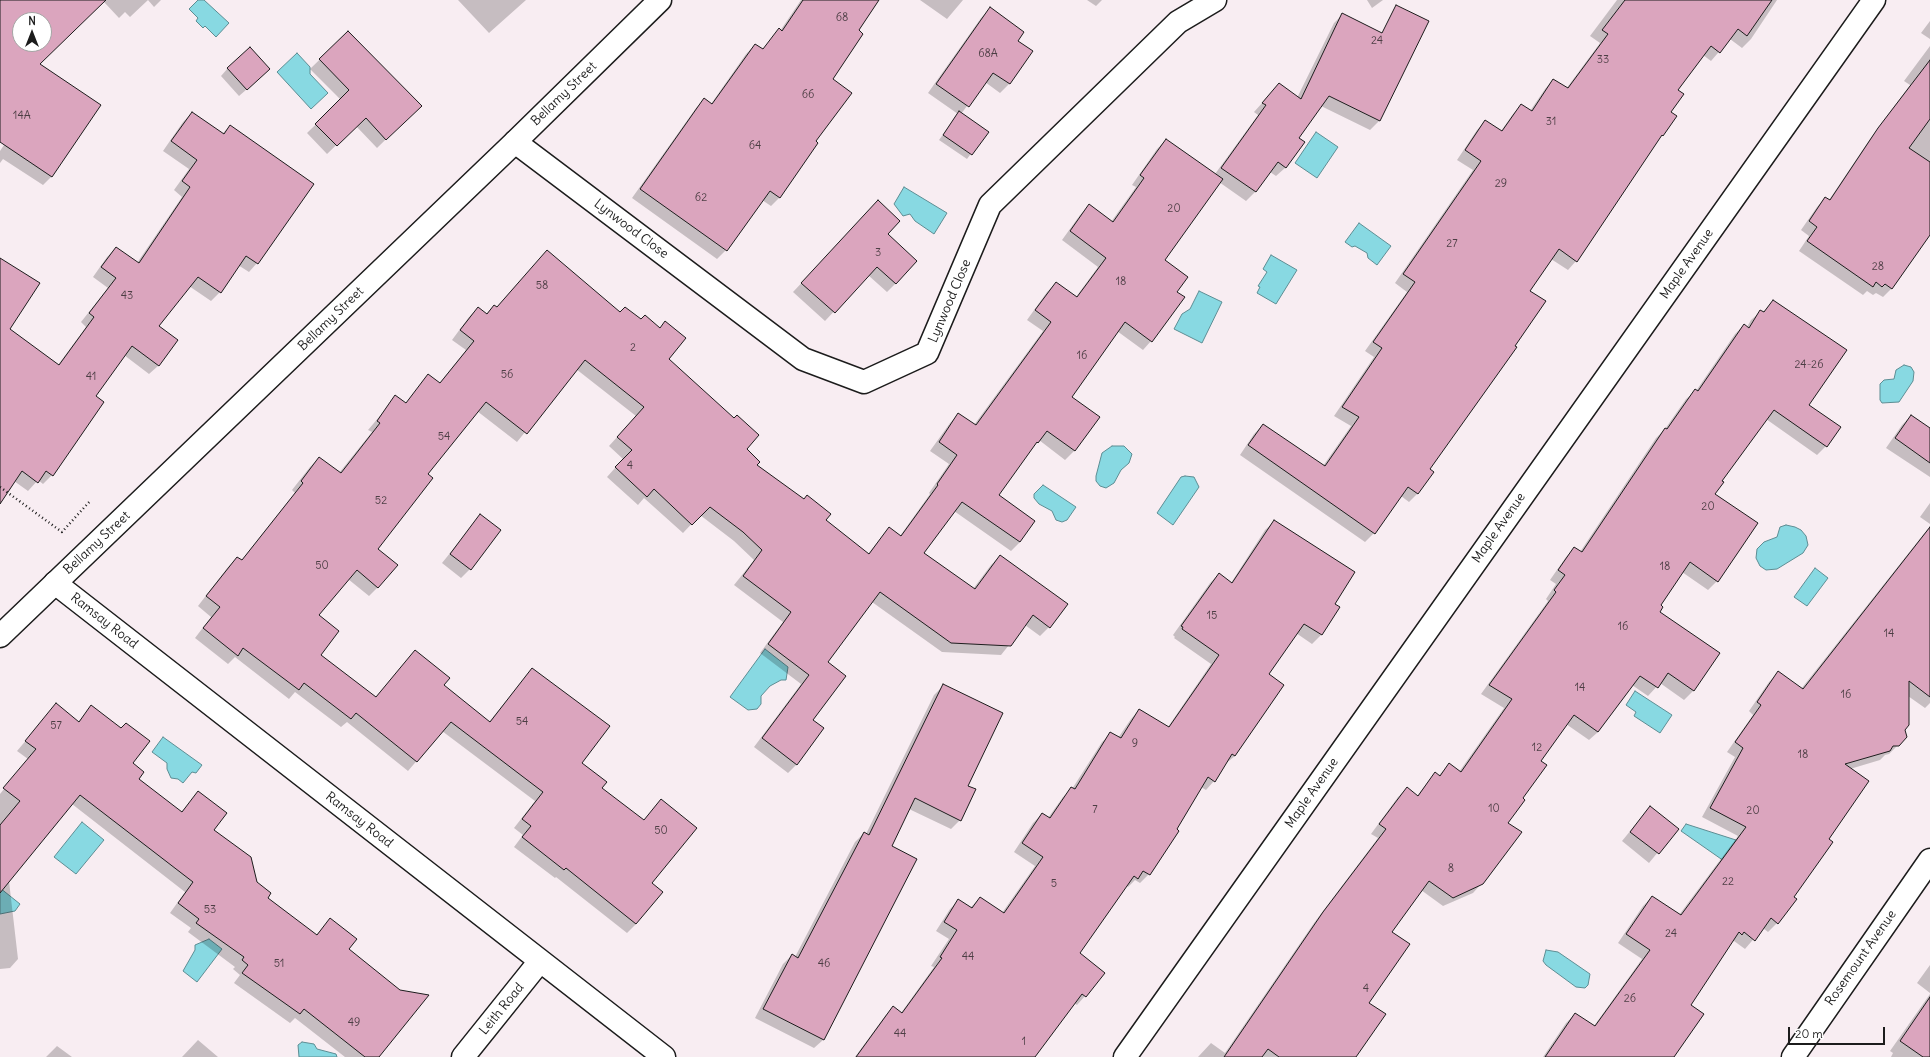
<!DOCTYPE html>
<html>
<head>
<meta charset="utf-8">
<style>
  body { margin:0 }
  #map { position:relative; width:1930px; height:1057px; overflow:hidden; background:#f8edf2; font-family:Delius,sans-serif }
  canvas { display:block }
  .north { position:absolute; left:12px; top:12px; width:40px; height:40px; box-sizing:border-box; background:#fff; border:1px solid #a4a4a4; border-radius:50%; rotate:0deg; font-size:11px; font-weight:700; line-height:16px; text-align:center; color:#1c1c1c }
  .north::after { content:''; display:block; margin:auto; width:14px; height:18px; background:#1c1c1c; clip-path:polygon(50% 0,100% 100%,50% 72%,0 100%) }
  .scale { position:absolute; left:1788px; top:1027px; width:97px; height:18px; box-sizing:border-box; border:2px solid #1c1c1c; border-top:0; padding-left:5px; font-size:12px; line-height:14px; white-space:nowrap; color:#1c1c1c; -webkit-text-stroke:3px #fff; paint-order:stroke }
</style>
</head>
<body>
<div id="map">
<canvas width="1930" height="1057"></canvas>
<div class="north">N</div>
<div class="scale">20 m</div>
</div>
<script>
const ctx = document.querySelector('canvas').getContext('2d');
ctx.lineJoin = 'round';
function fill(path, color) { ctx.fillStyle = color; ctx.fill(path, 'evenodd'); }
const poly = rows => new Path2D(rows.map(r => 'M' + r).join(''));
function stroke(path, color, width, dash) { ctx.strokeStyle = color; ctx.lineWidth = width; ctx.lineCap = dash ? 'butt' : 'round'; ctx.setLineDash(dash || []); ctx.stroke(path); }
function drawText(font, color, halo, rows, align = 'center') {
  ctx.font = font + ' Delius,sans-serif'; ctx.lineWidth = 3; ctx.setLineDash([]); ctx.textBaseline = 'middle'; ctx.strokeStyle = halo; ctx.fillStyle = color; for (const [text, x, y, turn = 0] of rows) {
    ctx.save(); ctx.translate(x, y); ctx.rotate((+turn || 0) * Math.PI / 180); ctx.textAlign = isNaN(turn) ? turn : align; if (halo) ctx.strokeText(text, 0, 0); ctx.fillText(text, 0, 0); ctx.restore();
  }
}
const water = poly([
  [198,0,204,0,229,23,216,37,205,26,203,28,196,21,198,18,189,9,198,0],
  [297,53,310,67,310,74,328,93,311,109,277,72,297,53],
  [1316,132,1338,147,1317,178,1295,163,1316,132],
  [904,187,947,213,934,234,915,221,910,214,903,216,894,204,904,187],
  [1359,223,1391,246,1377,265,1368,258,1367,253,1355,246,1352,247,1345,242,1359,223],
  [1271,255,1297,270,1276,304,1257,293,1260,287,1258,286,1267,272,1263,269,1271,255],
  [1199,291,1222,302,1202,343,1174,329,1182,314,1190,309,1199,291],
  [1904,365,1911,367,1914,372,1913,381,1899,402,1882,403,1880,400,1880,384,1884,380,1894,379,1896,370,1904,365],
  [1112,446,1124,446,1132,454,1129,463,1121,470,1114,483,1106,488,1100,486,1096,481,1096,476,1102,453,1112,446],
  [1185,476,1194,477,1199,487,1173,525,1157,513,1181,477,1185,476],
  [1043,485,1076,507,1067,520,1062,522,1056,520,1052,511,1039,504,1034,498,1034,494,1043,485],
  [1786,525,1795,527,1801,530,1806,536,1808,545,1803,553,1777,569,1766,570,1760,566,1756,558,1757,549,1764,542,1777,537,1780,527,1786,525],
  [1815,568,1828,578,1807,606,1794,597,1815,568],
  [765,649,788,667,786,680,781,680,770,686,761,696,761,704,757,709,748,710,730,697,765,649],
  [1635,691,1672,715,1660,733,1634,716,1636,712,1626,705,1635,691],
  [163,737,202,765,196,773,192,772,183,783,178,779,171,778,167,769,167,763,152,752,163,737],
  [82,822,104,840,76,874,54,857,82,822],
  [1686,824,1739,841,1724,861,1681,831,1686,824],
  [0,888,20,904,15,911,0,914,0,888],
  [209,939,222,949,197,982,183,971,195,950,195,945,209,939],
  [1546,950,1558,952,1590,974,1588,985,1585,988,1576,987,1546,965,1543,961,1546,950],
  [302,1042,314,1044,317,1049,336,1054,337,1057,299,1057,298,1045,302,1042]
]);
fill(water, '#88d9e2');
stroke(water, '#5d8d93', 1);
fill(poly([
  [0,0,161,0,154,7,148,0,130,17,125,12,119,18,104,2,38,64,52,176,43,185,3,159,0,163,0,151,20,121,0,106],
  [20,20,44,20,44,44,20,44],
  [458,0,526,0,489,33],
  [801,0,878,0,858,31,832,80,815,141,780,197,771,206,762,200,726,250,717,259,632,198,696,108,704,100,711,104,746,54,755,45,762,50,779,30,780,31],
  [920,0,963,0,947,19],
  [1087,0,1102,0,1096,6],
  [1367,0,1383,0,1372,8],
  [1617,0,1777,0,1751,39,1742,48,1730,39,1711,61,1703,55,1677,90,1670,112,1676,116,1656,141,1576,261,1568,270,1551,259,1529,291,1429,469,1418,493,1409,502,1401,496,1374,533,1365,542,1240,455,1254,434,1263,425,1323,466,1351,426,1334,416,1374,357,1365,351,1407,292,1395,283,1473,170,1457,160,1477,130,1486,121,1501,131,1513,114,1522,105,1530,111,1545,89,1553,80,1566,89,1600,43,1590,36],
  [990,9,1016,41,1031,51,1009,84,1000,93,985,82,961,114,987,132,967,159,939,140,958,114,928,93,981,18],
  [1343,14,1414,49,1379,121,1370,130,1321,106,1297,138,1303,143,1285,168,1276,176,1270,172,1255,192,1246,201,1219,182,1163,260,1176,292,1151,341,1143,350,1117,331,1071,397,1098,417,1074,451,1065,460,1039,440,1029,451,997,496,1020,542,1011,551,954,511,923,553,973,589,991,565,1000,556,1049,627,1040,636,1025,625,1001,655,942,652,872,602,826,662,811,720,797,764,788,773,754,747,801,684,760,653,783,622,734,585,754,560,734,541,700,515,683,533,644,498,638,505,607,477,623,459,609,446,636,416,576,369,517,442,477,411,427,474,377,549,378,587,369,596,348,579,318,615,319,655,375,698,415,651,443,685,489,722,532,669,581,763,600,788,643,821,661,800,651,883,636,924,627,933,556,877,555,878,514,847,523,835,514,828,535,801,442,731,408,771,347,722,341,727,295,692,289,699,235,657,228,664,195,638,211,617,198,606,228,567,237,558,241,561,295,493,292,490,310,467,319,458,339,473,372,432,368,430,396,397,405,404,428,376,439,384,466,350,452,340,469,317,478,308,486,314,494,306,496,308,547,251,620,313,660,328,665,322,667,359,745,449,755,465,868,554,889,528,900,536,930,494,929,493,949,464,930,451,950,423,959,414,974,425,1043,331,1027,320,1047,292,1056,283,1076,297,1098,267,1062,240,1080,215,1089,206,1111,222,1136,187,1132,185,1157,149,1166,140,1215,174,1258,115,1254,112,1279,84,1297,98,1334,23],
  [1930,21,1930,39,1921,33],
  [348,32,420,106,377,148,356,126,327,154,307,133,341,100,310,69],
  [1930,46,1930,234,1892,288,1883,297,1876,293,1873,295,1867,291,1863,295,1799,251,1809,236,1801,230,1817,207,1825,198,1829,200,1870,139,1910,85,1904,81],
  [228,68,262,76,239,96,221,76],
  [192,113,222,134,230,126,257,263,249,272,238,265,220,292,211,301,189,286,158,327,177,341,158,366,149,374,124,355,94,396,52,475,43,484,38,480,28,491,14,481,0,502,0,259,9,329,58,365,86,327,81,322,108,288,93,277,107,257,116,248,137,263,182,197,174,190,189,169,163,151,183,122],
  [869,211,887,235,896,283,887,292,868,275,825,321,793,292],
  [1773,301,1808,405,1826,446,1817,455,1766,419,1721,481,1714,494,1717,581,1708,590,1682,572,1659,606,1659,613,1719,653,1693,691,1684,700,1660,683,1648,696,1632,685,1598,732,1589,740,1566,724,1540,761,1507,823,1482,883,1473,893,1443,906,1421,890,1390,932,1368,1003,1355,1057,1198,1057,1211,1043,1225,1053,1314,923,1378,838,1371,834,1398,797,1407,788,1417,796,1435,773,1438,776,1449,765,1459,772,1504,708,1481,694,1548,601,1546,599,1556,584,1550,580,1566,557,1575,548,1580,552,1656,438,1665,429,1686,399,1696,391,1735,334,1744,325,1747,327,1751,320,1760,312,1762,313],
  [1911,416,1930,429,1930,477,1886,448,1902,425],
  [1930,503,1930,524,1920,517],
  [480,516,470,569,461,578,442,563],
  [1274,522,1334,605,1339,608,1321,635,1312,644,1296,633,1267,675,1283,685,1235,756,1225,764,1214,781,1206,790,1201,787,1149,874,1140,883,1135,880,1128,887,1126,885,1078,953,1085,996,1077,1005,1074,1003,1034,1057,855,1057,885,1016,893,1008,901,1013,934,967,931,966,949,939,936,931,950,909,959,900,970,908,980,898,1002,913,1035,866,1014,852,1033,823,1042,814,1048,818,1063,797,1072,789,1102,742,1111,734,1118,738,1131,719,1139,710,1168,727,1211,664,1174,638,1175,637,1173,635,1210,583,1219,574,1231,583,1265,530],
  [1930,526,1930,703,1925,708,1908,696,1898,745,1889,754,1885,755,1880,760,1850,769,1828,839,1777,923,1768,932,1763,928,1745,949,1734,941,1732,942,1690,1005,1703,1015,1674,1057,1543,1057,1566,1023,1575,1014,1594,1026,1642,959,1618,943,1643,906,1652,897,1679,915,1738,836,1702,817,1735,757,1727,752,1753,715,1749,711,1769,682,1778,673,1801,689],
  [943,686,967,786,960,820,951,829,909,809,891,847,916,860,823,1040,814,1048,755,1018,783,964,792,955,795,957,855,842,864,833,866,834,934,695],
  [56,705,78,722,92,707,131,764,137,779,181,812,199,793,212,830,256,882,266,898,316,935,330,920,348,949,377,1057,345,1057,295,1018,290,1023,234,983,240,975,233,969,235,967,188,932,191,928,170,913,185,892,72,804,9,881,18,959,10,968,0,969,0,794,28,759,17,751],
  [1650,807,1677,829,1649,863,1622,841],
  [1930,965,1930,993,1917,983],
  [1930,994,1930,1057,1891,1057,1893,1053,1890,1051],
  [198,1040,218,1057,182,1057],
  [57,1046,72,1057,46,1057]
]), '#0003');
const building = poly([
  [0,0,106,0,40,64,101,105,52,177,0,142,0,0],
  [20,20,44,20,44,44,20,44,20,20],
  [803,0,879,0,859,30,863,34,833,79,852,93,816,141,818,143,780,198,770,191,727,251,640,189,704,98,712,104,755,44,763,49,779,28,782,31,803,0],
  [1625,0,1772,0,1747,36,1738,29,1720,53,1711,46,1678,90,1684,94,1671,112,1677,116,1663,136,1662,135,1577,262,1559,249,1530,291,1546,301,1515,346,1517,347,1430,469,1434,472,1418,494,1408,487,1375,534,1248,445,1263,424,1325,466,1359,417,1342,407,1382,348,1373,342,1415,282,1403,274,1481,161,1465,150,1485,120,1502,131,1521,104,1532,111,1553,79,1568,88,1608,34,1602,30,1625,0],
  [1396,5,1429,21,1380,121,1329,96,1299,138,1305,142,1286,168,1278,162,1256,192,1221,168,1266,105,1262,103,1279,83,1301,99,1342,13,1382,33,1396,5],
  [990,7,1024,32,1018,41,1033,51,1010,84,993,73,969,107,936,84,990,7],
  [348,31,422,106,386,140,366,118,337,146,315,124,349,90,319,59,348,31],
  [250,47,270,69,247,90,227,68,250,47],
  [1930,60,1930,119,1909,148,1930,162,1930,235,1892,289,1885,284,1882,287,1876,282,1873,287,1807,241,1817,227,1809,221,1825,197,1830,200,1878,128,1930,60],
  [959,111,989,132,972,155,943,135,959,111],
  [192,112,224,134,230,125,314,184,258,264,246,256,221,293,198,277,159,326,178,340,159,366,132,346,96,396,104,402,53,476,46,471,38,483,22,471,0,504,0,258,40,283,10,329,59,365,94,317,89,313,116,278,101,267,116,247,139,263,190,187,182,181,197,160,171,141,192,112],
  [1166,139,1223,179,1165,260,1188,277,1177,292,1185,297,1152,342,1125,322,1072,397,1100,417,1075,451,1047,431,1038,443,1037,442,999,495,1035,521,1020,542,962,502,924,553,975,589,1000,555,1068,604,1050,628,1033,615,1011,646,951,643,880,592,828,662,846,676,813,720,824,728,797,765,762,738,809,675,768,644,791,612,743,576,762,550,743,532,710,507,692,525,654,489,647,497,615,467,632,450,617,437,644,407,585,360,527,434,486,402,428,474,433,478,378,549,398,565,378,588,357,570,319,615,339,631,321,655,376,697,415,650,450,678,444,685,490,722,532,668,610,726,582,763,607,782,602,788,644,820,661,799,697,828,652,883,663,892,636,924,566,868,564,870,522,837,531,826,522,819,543,792,451,722,417,762,356,713,351,719,304,683,299,690,243,648,238,656,203,628,220,607,206,596,237,557,242,560,303,483,301,481,319,457,341,473,380,423,377,421,395,395,406,403,428,374,440,383,474,341,460,330,478,307,487,314,494,305,497,307,547,250,620,312,625,307,641,319,645,315,660,328,665,321,686,338,669,359,734,418,737,415,759,435,747,449,760,462,757,465,804,499,807,495,831,514,826,520,869,554,889,527,901,536,938,485,937,484,957,455,939,442,958,413,976,425,1051,322,1035,310,1056,282,1077,297,1106,258,1070,231,1089,204,1113,222,1144,178,1140,175,1166,139],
  [878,200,900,221,888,234,917,261,896,284,877,267,835,313,801,283,878,200],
  [1773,300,1847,350,1809,405,1841,427,1827,447,1774,410,1722,481,1724,482,1715,494,1758,523,1718,582,1690,562,1661,605,1663,607,1660,612,1720,653,1694,691,1668,673,1658,688,1640,676,1598,732,1574,715,1541,761,1547,765,1523,798,1525,800,1508,823,1522,832,1483,884,1453,898,1429,881,1392,932,1410,944,1369,1003,1386,1014,1356,1057,1279,1057,1268,1049,1262,1057,1224,1057,1323,912,1386,829,1379,824,1407,787,1418,796,1435,772,1440,776,1449,763,1461,772,1512,699,1489,685,1556,592,1554,590,1565,575,1558,570,1574,547,1582,552,1665,428,1667,429,1695,389,1698,391,1744,324,1749,328,1760,310,1764,312,1773,300],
  [1911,415,1930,428,1930,463,1895,438,1911,415],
  [480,514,501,530,471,570,450,554,480,514],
  [1274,520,1355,572,1335,604,1340,607,1322,635,1304,624,1269,674,1284,685,1235,756,1232,754,1215,782,1208,777,1177,829,1179,831,1150,875,1143,871,1138,879,1134,876,1080,953,1105,973,1086,997,1082,994,1035,1057,856,1057,893,1006,902,1013,942,958,940,957,957,930,944,922,958,899,972,908,980,897,1004,913,1043,857,1022,843,1042,813,1050,818,1071,787,1075,789,1110,732,1121,738,1139,709,1169,727,1219,655,1182,629,1183,627,1181,626,1219,573,1232,583,1274,520],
  [1930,527,1930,697,1909,681,1909,725,1905,730,1907,737,1899,746,1893,746,1890,751,1845,764,1869,781,1829,839,1833,842,1794,897,1797,899,1778,924,1771,918,1755,941,1744,932,1742,935,1739,932,1691,1005,1704,1014,1674,1057,1545,1057,1575,1013,1595,1026,1650,950,1626,934,1652,896,1681,915,1746,827,1710,808,1743,748,1735,742,1761,705,1757,702,1778,671,1803,689,1930,527],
  [943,684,1003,713,968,786,976,789,961,821,915,798,892,846,917,859,824,1040,763,1009,792,954,798,958,864,832,869,835,943,684],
  [56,703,79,722,91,705,121,728,126,723,150,741,133,763,144,772,139,779,182,812,198,791,227,813,214,830,251,857,257,882,271,893,268,898,317,935,330,918,357,939,349,949,400,990,429,995,379,1057,365,1057,304,1009,300,1014,242,973,248,965,242,960,244,957,196,923,199,919,178,903,193,882,80,795,0,893,0,825,20,801,3,788,36,749,25,741,56,703],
  [1650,806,1679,829,1659,854,1630,832,1650,806],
  [1930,997,1930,1057,1923,1057,1900,1041,1930,997]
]);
fill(building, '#dba5be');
stroke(building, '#1c1c1c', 1);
const minor = poly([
  [515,142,803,359,864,382,927,353,990,205,1178,22,1215,0],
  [55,583,664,1057],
  [463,1057,540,961],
  [1125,1057,1874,0],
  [1793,1057,1930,860]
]);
const tertiary = poly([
  [0,636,515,142,660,0]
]);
stroke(minor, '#1c1c1c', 25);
stroke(tertiary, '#1c1c1c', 25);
stroke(poly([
  [0,487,62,532,91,500]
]), '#1c1c1c', 2.5, [1, 3]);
stroke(minor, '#fff', 22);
stroke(tertiary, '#fff', 22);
drawText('11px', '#4c3e44', null, [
  ["68",842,18],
  ["24",1377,41],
  ["68A",988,54],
  ["33",1603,60],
  ["66",808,95],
  ["14A",22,116],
  ["31",1551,122],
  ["64",755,146],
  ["29",1501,184],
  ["62",701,198],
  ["20",1174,209],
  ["27",1452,244],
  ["3",878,253],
  ["28",1878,267],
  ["18",1121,282],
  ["58",542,286],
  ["43",127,296],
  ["2",633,348],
  ["16",1082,356],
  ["24-26",1809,365],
  ["56",507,375],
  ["41",91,377],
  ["54",444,437],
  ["4",630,466],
  ["52",381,501],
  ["20",1708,507],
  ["50",322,566],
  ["18",1665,567],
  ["15",1212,616],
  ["16",1623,627],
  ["14",1889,634],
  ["14",1580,688],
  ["16",1846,695],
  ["54",522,722],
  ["57",56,726],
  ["9",1135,744],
  ["12",1537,748],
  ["18",1803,755],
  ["10",1494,809],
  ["7",1095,810],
  ["20",1753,811],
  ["50",661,831],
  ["8",1451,869],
  ["22",1728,882],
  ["5",1054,884],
  ["53",210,910],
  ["24",1671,934],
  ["44",968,957],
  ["51",279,964],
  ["46",824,964],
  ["4",1366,989],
  ["26",1630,999],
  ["49",354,1023],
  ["44",900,1034],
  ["1",1024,1042]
]);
drawText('13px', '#1c1c1c', '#fff', [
  ["Bellamy Street",564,94,-44],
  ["Lynwood Close",631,229,37],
  ["Maple Avenue",1687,264,-55],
  ["Lynwood Close",950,301,-67],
  ["Bellamy Street",331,319,-44],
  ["Maple Avenue",1499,528,-55],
  ["Bellamy Street",97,543,-43],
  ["Ramsay Road",104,621,38],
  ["Maple Avenue",1312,793,-55],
  ["Ramsay Road",359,820,38],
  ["Rosemount Avenue",1861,958,-55],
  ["Leith Road",502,1009,-51]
]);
</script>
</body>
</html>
